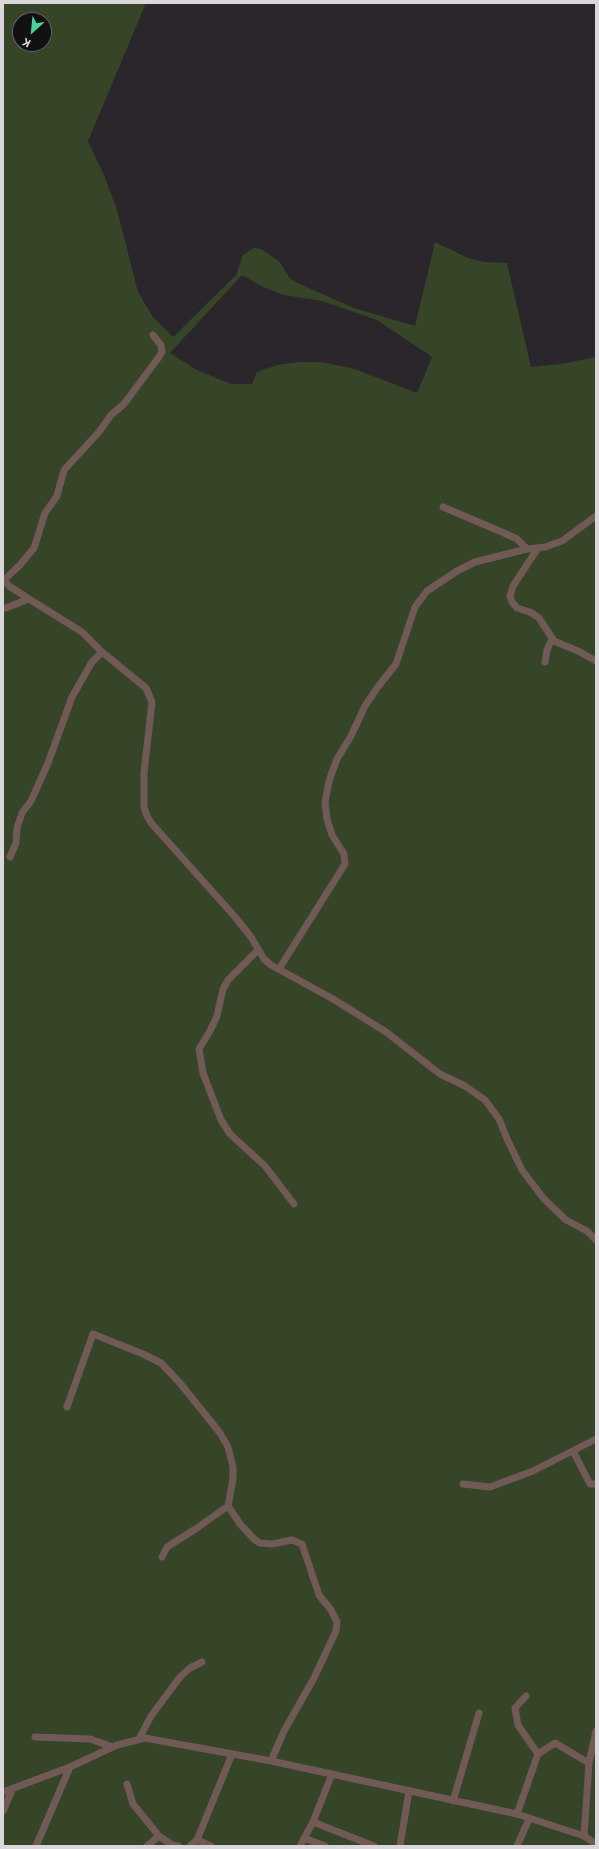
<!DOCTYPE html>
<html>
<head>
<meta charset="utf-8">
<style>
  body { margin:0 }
  #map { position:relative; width:599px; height:1849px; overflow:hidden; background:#2a262b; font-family:Roboto,sans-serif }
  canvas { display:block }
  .frame { position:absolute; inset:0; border:4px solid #dad7db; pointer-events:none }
  .north { position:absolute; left:12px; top:12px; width:40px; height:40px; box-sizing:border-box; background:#111012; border:1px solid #616062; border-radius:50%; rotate:207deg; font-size:11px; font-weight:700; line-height:16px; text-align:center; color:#dad7db }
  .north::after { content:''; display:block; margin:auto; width:14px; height:18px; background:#49d49c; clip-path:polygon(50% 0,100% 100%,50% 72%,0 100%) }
</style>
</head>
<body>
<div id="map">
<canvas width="599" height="1849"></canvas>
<div class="frame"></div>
<div class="north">K</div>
</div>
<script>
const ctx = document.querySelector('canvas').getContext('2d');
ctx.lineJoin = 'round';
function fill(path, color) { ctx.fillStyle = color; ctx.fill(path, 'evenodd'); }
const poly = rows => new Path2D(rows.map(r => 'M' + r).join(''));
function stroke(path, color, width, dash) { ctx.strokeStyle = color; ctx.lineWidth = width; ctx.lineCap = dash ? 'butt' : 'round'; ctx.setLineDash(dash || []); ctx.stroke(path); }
fill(poly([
  [3,3,146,3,88,141,104,175,117,210,138,292,153,317,173,337,236,275,243,255,254,248,261,249,280,262,290,279,311,289,354,308,415,326,435,242,468,258,484,262,507,263,531,367,560,364,596,357,596,1846,3,1846],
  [20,20,44,20,44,44,20,44],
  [242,275,263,287,284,295,322,301,377,320,432,357,417,393,355,369,321,362,299,362,277,365,257,372,252,384,231,384,197,370,170,353]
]), '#364427');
stroke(poly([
  [443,507,504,533,517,539,527,549],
  [538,548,513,586,510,596,512,602,517,608,530,612,539,618,554,641,578,651,596,661],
  [3,579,9,586,29,599,82,632,102,652,146,688,152,702,144,773,144,807,147,816,152,824,236,918,251,937,264,959,271,965,333,999,386,1032,440,1074,465,1086,485,1100,499,1119,508,1141,522,1170,544,1199,566,1220,587,1231,596,1240],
  [4,580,20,565,34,548,45,513,57,496,64,470,99,432,111,415,124,404,159,357,162,352,161,345,153,335],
  [3,609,29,599],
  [545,662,547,650,552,639],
  [10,857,16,843,17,828,22,813,31,801,48,763,72,697,92,662,102,652],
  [258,950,228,980,223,989,217,1016,210,1031,199,1049,203,1073,221,1120,230,1134,265,1166,294,1204],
  [279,969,345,864,344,854,332,835,327,819,325,802,329,781,337,759,351,736,365,706,377,688,396,664,415,607,427,591,457,571,475,562,527,549,545,547,562,541,596,516],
  [67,1407,93,1334,143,1354,161,1363,180,1383,220,1433,228,1447,233,1467,233,1479,228,1506,197,1528,167,1547,162,1557],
  [573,1451,590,1484,596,1484],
  [463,1484,490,1487,533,1471,596,1439],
  [228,1506,240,1524,255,1540,260,1543,272,1544,292,1540,302,1544,319,1595,331,1610,337,1622,336,1631,314,1678,284,1731,271,1761],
  [526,1696,515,1708,518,1725,538,1754],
  [35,1737,90,1739,113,1747],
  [139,1739,151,1716,180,1677,190,1668,202,1662],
  [127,1784,133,1804,159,1836,172,1845,178,1846],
  [3,1792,70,1767,117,1745,145,1738,271,1761,517,1814,584,1836,596,1844],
  [453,1801,479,1713],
  [3,1811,12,1790],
  [517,1814,538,1754,555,1743,589,1763],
  [313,1822,374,1846],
  [584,1836,589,1763,596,1731],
  [304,1838,325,1846],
  [36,1846,70,1767],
  [147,1846,159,1836],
  [190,1846,197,1840],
  [211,1846,197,1840,232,1754],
  [300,1846,313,1822,332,1774],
  [400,1846,409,1791],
  [517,1846,529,1819]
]), '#715a56', 7);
</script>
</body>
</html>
